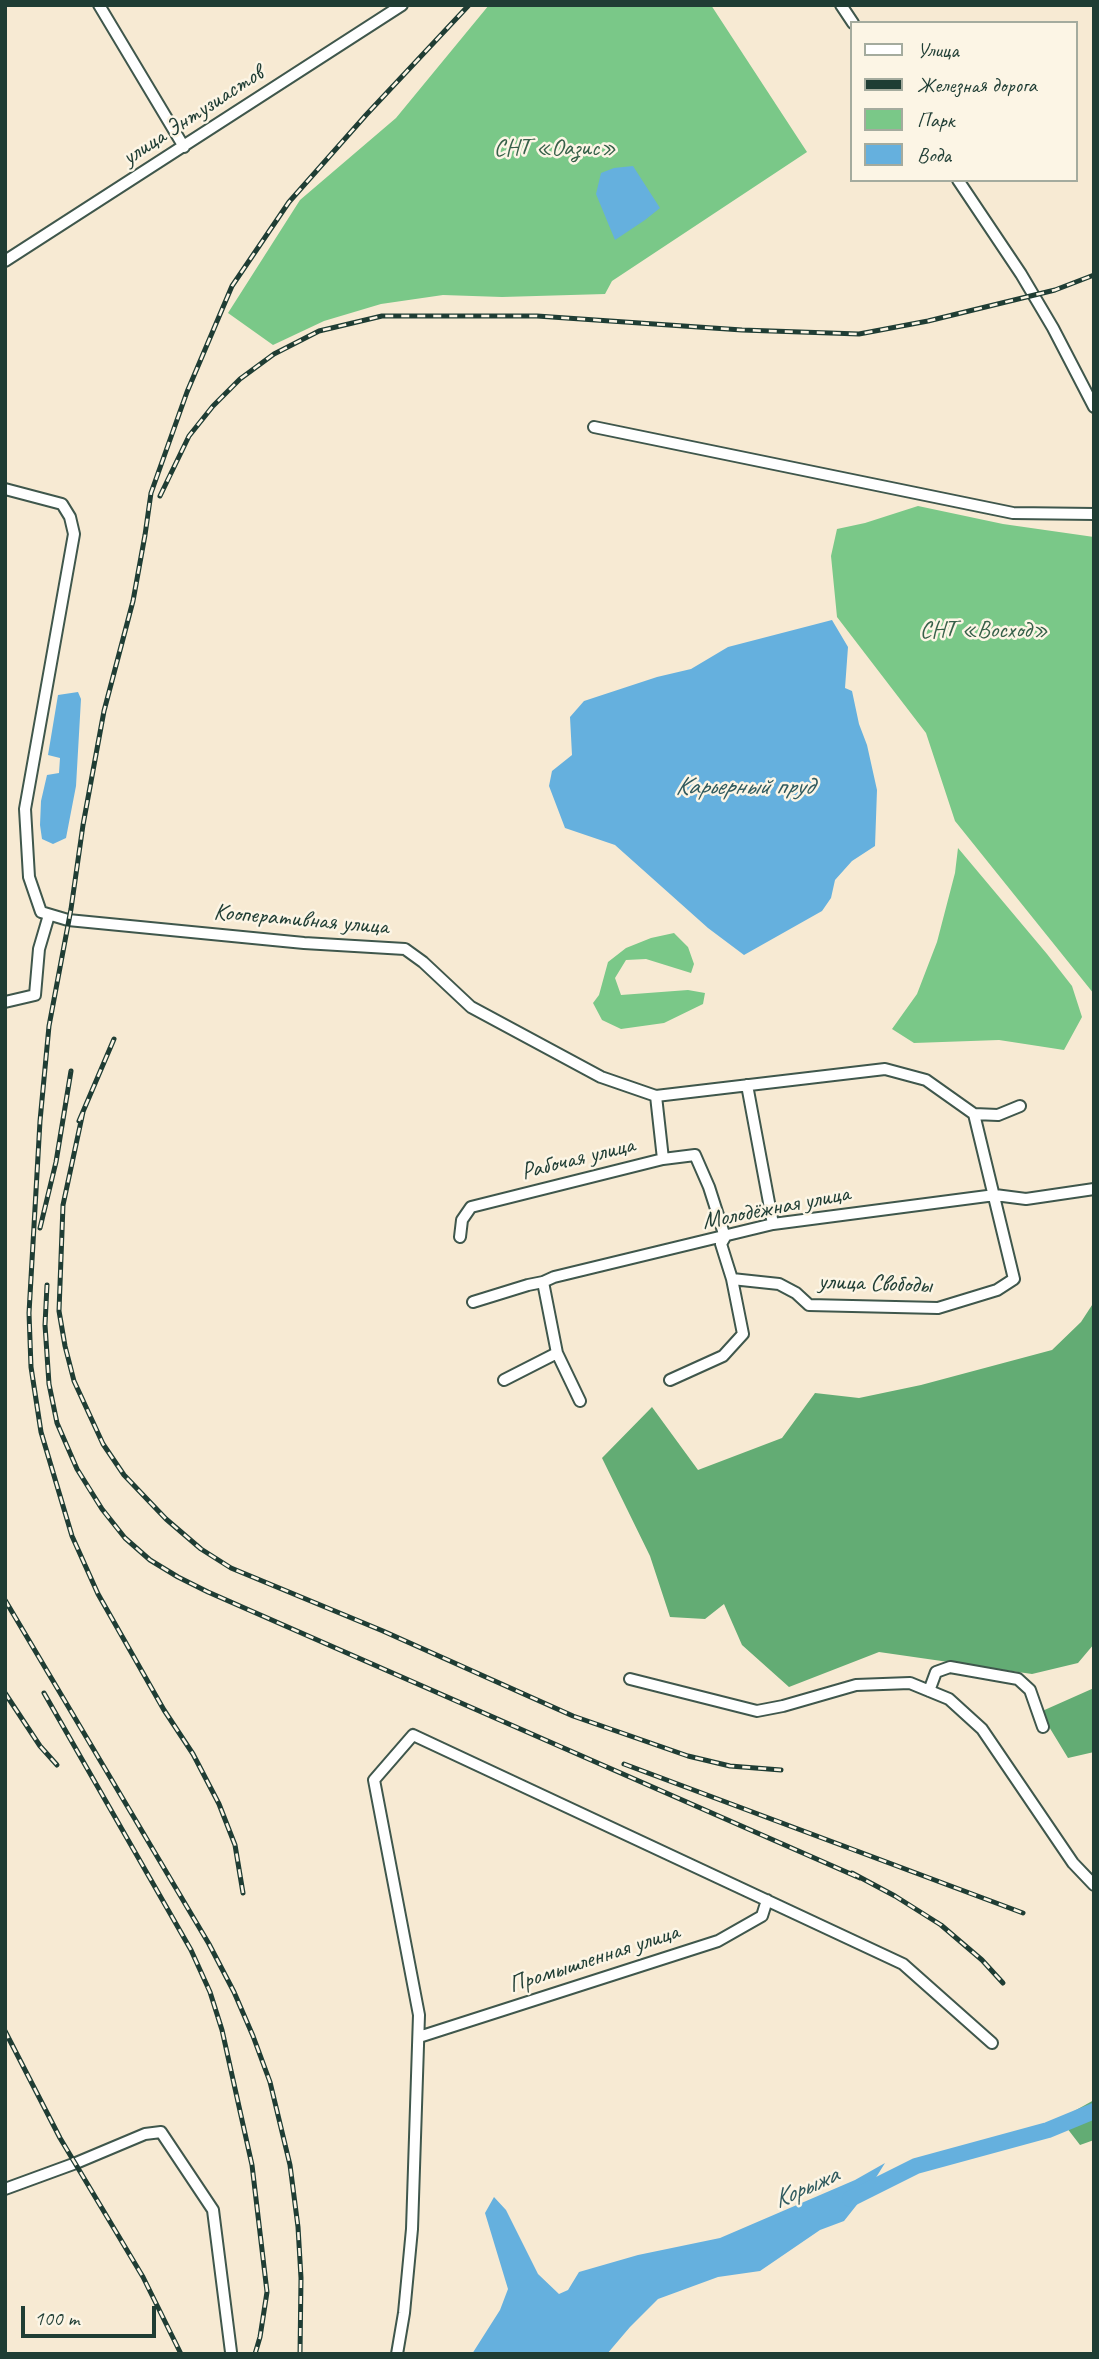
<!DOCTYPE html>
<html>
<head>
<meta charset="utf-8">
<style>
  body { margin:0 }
  #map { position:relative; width:1099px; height:2359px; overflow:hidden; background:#f7ead3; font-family:Caveat,sans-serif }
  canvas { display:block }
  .frame { position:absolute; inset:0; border:7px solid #1f3d34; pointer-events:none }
  .legend { position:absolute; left:850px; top:21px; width:228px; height:161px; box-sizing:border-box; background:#fcf5e5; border:2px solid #a4ab9e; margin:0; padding:9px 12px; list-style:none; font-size:21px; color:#1f3d34 }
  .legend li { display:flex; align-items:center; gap:14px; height:35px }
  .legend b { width:35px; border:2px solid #a4ab9e }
  .scale { position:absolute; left:21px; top:2306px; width:135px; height:32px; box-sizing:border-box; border:4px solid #1f3d34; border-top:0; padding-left:9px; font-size:21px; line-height:24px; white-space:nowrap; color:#1f3d34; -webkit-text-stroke:5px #fcf5e5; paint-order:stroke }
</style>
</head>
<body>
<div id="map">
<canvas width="1099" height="2359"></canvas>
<div class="frame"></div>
<ul class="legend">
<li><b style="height:9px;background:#fff"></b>Улица</li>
<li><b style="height:9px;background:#1f3d34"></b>Железная дорога</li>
<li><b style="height:19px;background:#7ac888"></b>Парк</li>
<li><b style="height:19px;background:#65b0de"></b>Вода</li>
</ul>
<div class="scale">100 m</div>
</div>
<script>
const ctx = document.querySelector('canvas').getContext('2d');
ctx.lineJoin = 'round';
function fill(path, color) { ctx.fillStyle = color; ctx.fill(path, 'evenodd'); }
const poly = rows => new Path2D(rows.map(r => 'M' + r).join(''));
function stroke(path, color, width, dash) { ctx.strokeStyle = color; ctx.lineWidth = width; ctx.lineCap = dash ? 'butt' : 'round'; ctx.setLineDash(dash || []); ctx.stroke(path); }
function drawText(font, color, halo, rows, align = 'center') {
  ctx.font = font + ' Caveat,sans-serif'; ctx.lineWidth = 5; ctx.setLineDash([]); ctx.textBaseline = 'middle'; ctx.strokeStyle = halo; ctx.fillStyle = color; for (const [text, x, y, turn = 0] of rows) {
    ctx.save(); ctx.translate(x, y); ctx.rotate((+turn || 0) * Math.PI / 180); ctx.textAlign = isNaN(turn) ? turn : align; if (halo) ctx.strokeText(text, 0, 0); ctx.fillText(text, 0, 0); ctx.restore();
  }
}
fill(poly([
  [489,5,711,5,807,152,612,281,605,294,502,297,443,295,381,304,324,321,273,345,228,313,300,200,396,118],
  [918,506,1003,524,1094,537,1094,994,955,821,926,733,837,617,831,556,837,529,865,523],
  [958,848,1047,954,1072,986,1082,1017,1064,1050,999,1040,914,1043,892,1029,917,994,937,942,955,873],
  [674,933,688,947,694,964,691,973,646,959,626,960,615,978,621,995,688,990,705,993,703,1004,664,1023,621,1029,602,1020,593,1003,599,995,608,962,626,948,651,938]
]), '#7ac888');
fill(poly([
  [1094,1302,1094,1644,1078,1663,1032,1674,879,1652,789,1687,742,1645,724,1604,705,1619,670,1617,650,1556,602,1458,652,1407,698,1470,782,1438,815,1393,859,1398,921,1385,1052,1350,1081,1322],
  [1094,1688,1094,1752,1068,1758,1040,1712],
  [1094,2100,1094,2140,1080,2145,1060,2119]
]), '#63ac74');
fill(poly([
  [633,166,660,208,645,220,615,240,596,194,601,173,614,168],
  [832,620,848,647,845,688,852,691,859,724,867,745,877,790,875,846,852,861,835,880,831,898,822,911,744,955,708,928,615,845,565,828,549,786,552,771,572,755,570,717,584,701,657,677,691,669,728,647],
  [78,692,81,699,76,786,66,838,53,844,42,839,40,825,41,801,47,775,59,773,60,758,48,755,58,695],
  [885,2163,867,2192,844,2221,820,2230,760,2271,718,2277,658,2299,630,2327,607,2354,472,2354,500,2310,508,2289,485,2213,494,2197,506,2210,538,2274,559,2294,568,2290,579,2272,638,2255,720,2238,855,2180]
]), '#65b0de');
stroke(poly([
  [850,2199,916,2166,1048,2130,1094,2111]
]), '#65b0de', 16);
const minor = poly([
  [99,5,184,147],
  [841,5,853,23],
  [958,180,1021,274,1053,328,1094,407],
  [5,261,402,5],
  [594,427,1013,513,1094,514],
  [5,489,62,504,70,517,74,534,25,809,29,877,41,912,68,920,304,943,405,949,423,962,471,1007,601,1077,656,1096,885,1069,926,1080,974,1114,998,1115,1020,1106],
  [5,1002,35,995,39,949,49,915],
  [747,1085,773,1224],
  [656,1096,663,1159],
  [460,1237,462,1220,471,1207,663,1159,695,1155,709,1187,725,1237,721,1244,732,1279,743,1334,723,1356,670,1380],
  [732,1279,779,1284,796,1293,809,1305,938,1308,997,1290,1014,1279,974,1114],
  [543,1282,557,1353,580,1401],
  [473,1302,528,1285,543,1282,554,1277,773,1224,995,1195,1026,1199,1094,1189],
  [504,1380,557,1353],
  [630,1679,757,1711,783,1706,856,1685,910,1683,949,1699,982,1729,1073,1863,1094,1885],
  [929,1691,936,1672,950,1667,1018,1679,1030,1690,1043,1727],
  [419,2037,718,1941,762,1916,767,1900],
  [5,2189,76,2163,145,2134,161,2132,213,2210,231,2352],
  [397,2354,404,2313,412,2229,419,2015,374,1780,413,1735,903,1964,992,2043]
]);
stroke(minor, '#3f574c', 14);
stroke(minor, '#fff', 10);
const rail = poly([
  [160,496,189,436,213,406,240,379,274,354,319,331,382,316,537,316,742,330,859,334,928,321,1055,290,1094,275],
  [83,1112,63,1205,59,1311,65,1346,74,1381,103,1444,124,1475,166,1519,201,1549,231,1568,383,1631,573,1716,688,1756,730,1766,781,1770],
  [79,1121,114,1039],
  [40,1228,56,1162,71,1071],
  [47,1285,45,1325,49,1384,57,1423,77,1469,102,1509,125,1538,150,1560,178,1577,208,1592,860,1878],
  [5,1600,209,1944,234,1992,253,2036,270,2082,290,2165,298,2227,301,2278,300,2354],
  [5,1693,40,1746,57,1765],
  [44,1693,191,1950,210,1992,222,2030,252,2165,267,2292,260,2337,255,2354],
  [624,1764,1023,1913],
  [852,1873,895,1896,941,1925,982,1960,1003,1983],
  [243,1893,235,1845,219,1804,193,1754,164,1710,98,1594,72,1536,41,1432,31,1367,29,1313,40,1121,49,1026,71,909,83,825,104,711,133,601,145,535,151,493,187,392,232,286,289,202,366,115,469,5],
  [5,2031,60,2138,143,2277,181,2354]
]);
stroke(rail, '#1f3d34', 5);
stroke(rail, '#fcf5e5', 2.5, [8]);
drawText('24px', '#1f3d34', '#fcf5e5', [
  ["улица Энтузиастов",193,116,-33],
  ["Кооперативная улица",301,920,5],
  ["Рабочая улица",578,1159,-14],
  ["Молодёжная улица",776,1208,-11],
  ["улица Свободы",875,1284,2],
  ["Промышленная улица",594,1959,-18]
]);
drawText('24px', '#366049', '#fcf5e5', [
  ["СНТ «Оазис»",555,149],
  ["СНТ «Восход»",984,631]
]);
drawText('italic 26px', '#305a5e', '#fcf5e5', [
  ["Карьерный пруд",744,787],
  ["Корыжа",806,2188,-24]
]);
</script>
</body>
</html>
